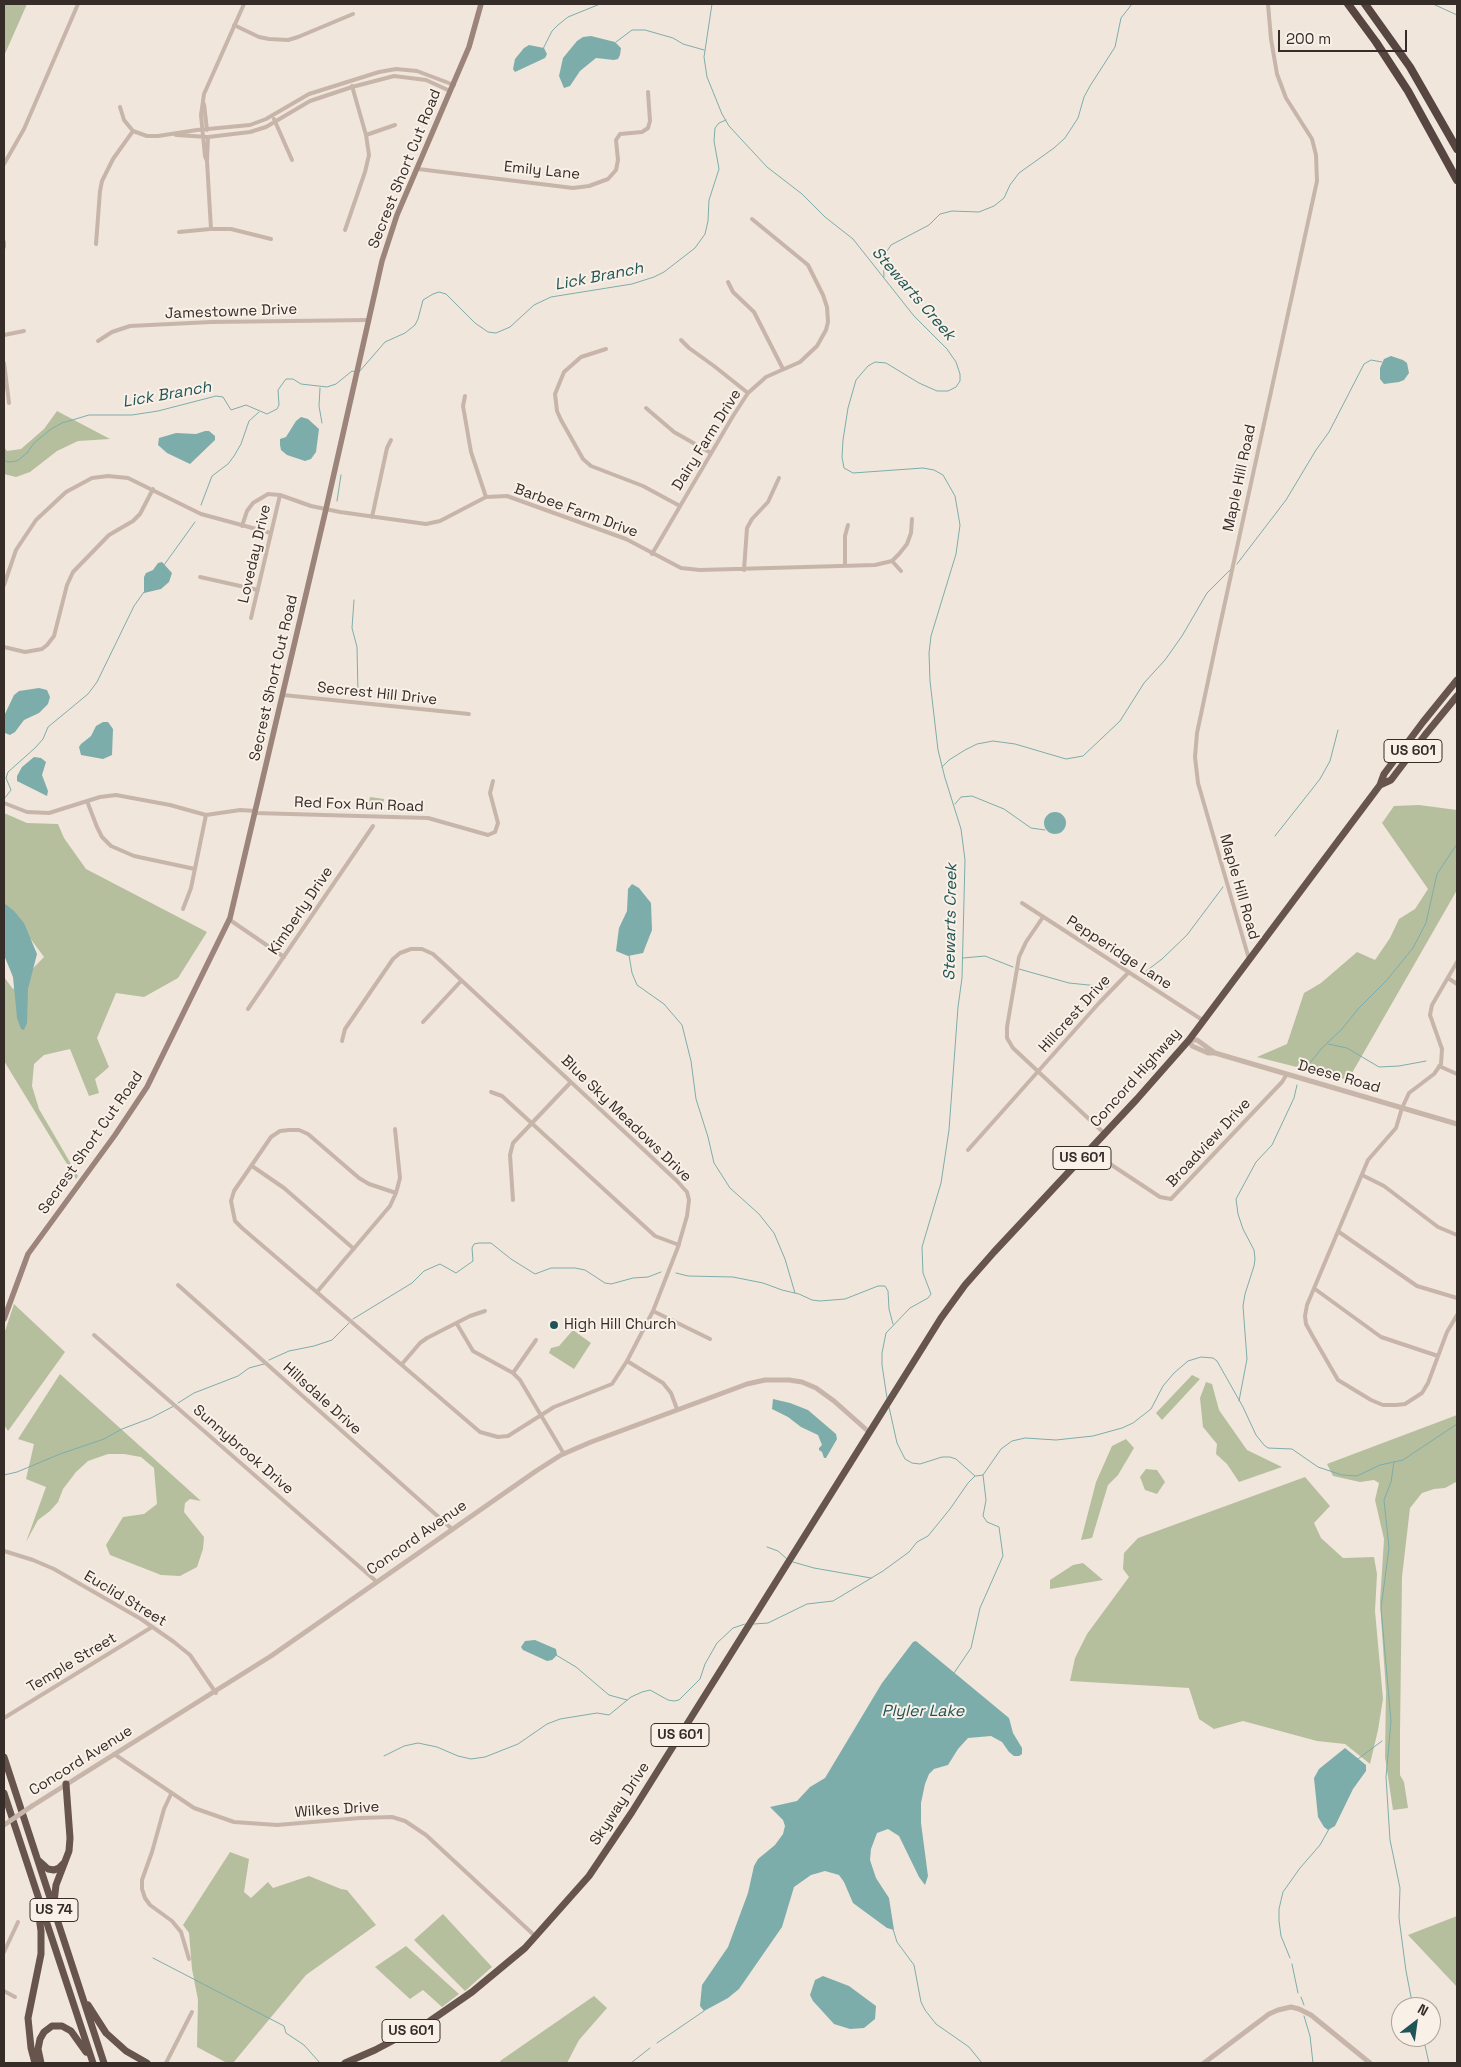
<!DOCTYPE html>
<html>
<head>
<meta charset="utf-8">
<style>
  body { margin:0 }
  #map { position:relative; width:1461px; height:2067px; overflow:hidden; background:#f1e6dc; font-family:"Space Grotesk",sans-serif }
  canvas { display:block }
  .frame { position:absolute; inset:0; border:5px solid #362c28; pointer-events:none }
  .north { position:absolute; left:1391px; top:1997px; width:50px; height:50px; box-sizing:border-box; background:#f9f0e8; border:1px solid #aba29b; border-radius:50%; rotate:30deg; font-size:14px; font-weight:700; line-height:20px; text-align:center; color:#362c28 }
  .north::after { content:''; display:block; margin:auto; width:18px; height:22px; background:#205555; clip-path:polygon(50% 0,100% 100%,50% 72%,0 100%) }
  .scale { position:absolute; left:1278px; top:30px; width:129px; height:22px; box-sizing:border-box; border:2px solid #362c28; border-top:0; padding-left:6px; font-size:15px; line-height:18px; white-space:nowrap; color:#362c28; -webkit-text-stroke:4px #f9f0e8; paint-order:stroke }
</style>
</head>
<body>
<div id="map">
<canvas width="1461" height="2067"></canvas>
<div class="frame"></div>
<div class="north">N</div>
<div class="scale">200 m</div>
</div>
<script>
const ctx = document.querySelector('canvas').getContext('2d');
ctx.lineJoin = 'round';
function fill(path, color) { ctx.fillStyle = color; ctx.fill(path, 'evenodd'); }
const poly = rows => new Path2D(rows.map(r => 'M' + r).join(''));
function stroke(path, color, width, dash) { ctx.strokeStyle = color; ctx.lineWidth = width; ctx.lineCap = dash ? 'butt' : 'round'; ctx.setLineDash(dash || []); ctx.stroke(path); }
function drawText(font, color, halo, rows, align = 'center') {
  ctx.font = font + ' "Space Grotesk",sans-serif'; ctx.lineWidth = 4; ctx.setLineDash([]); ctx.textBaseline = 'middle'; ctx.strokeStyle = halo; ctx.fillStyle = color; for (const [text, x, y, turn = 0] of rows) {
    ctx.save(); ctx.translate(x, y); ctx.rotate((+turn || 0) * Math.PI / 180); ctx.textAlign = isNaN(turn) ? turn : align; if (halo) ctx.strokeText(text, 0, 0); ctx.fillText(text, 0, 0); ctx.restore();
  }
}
fill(poly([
  [4,4,27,4,4,56],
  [57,411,110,439,78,441,57,451,30,472,16,477,4,474,4,447,7,451,21,449,44,429],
  [370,797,384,799,382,810,368,808],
  [1419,805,1457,810,1457,890,1348,1080,1257,1057,1287,1044,1304,993,1321,983,1357,952,1375,960,1390,938,1399,919,1415,909,1428,889,1382,823,1394,806],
  [4,813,27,823,58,824,64,838,86,869,207,932,178,978,144,997,116,993,97,1038,109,1067,95,1079,99,1093,89,1096,70,1049,44,1055,34,1064,32,1086,39,1109,78,1176,76,1179,4,1061,4,977,13,989,44,957,4,903],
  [14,1304,65,1352,8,1431,4,1425,4,1334],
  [573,1330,591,1343,574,1369,549,1353,551,1348,559,1346],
  [60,1374,201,1501,190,1499,185,1503,184,1512,204,1537,203,1549,197,1567,180,1576,161,1575,110,1555,106,1545,123,1517,144,1514,157,1504,154,1468,141,1457,124,1454,108,1454,88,1461,76,1472,63,1489,58,1502,50,1511,38,1520,26,1542,46,1487,26,1479,34,1444,18,1439],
  [1192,1375,1200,1379,1162,1420,1156,1413],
  [1206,1382,1212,1384,1219,1410,1247,1450,1282,1467,1239,1482,1227,1464,1216,1454,1217,1444,1203,1427,1200,1398],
  [1457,1415,1456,1482,1445,1488,1434,1489,1422,1493,1410,1508,1402,1577,1400,1732,1400,1775,1404,1782,1408,1808,1393,1810,1385,1757,1386,1692,1380,1602,1384,1539,1375,1500,1379,1483,1374,1480,1360,1482,1333,1476,1327,1464],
  [1126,1439,1134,1448,1118,1475,1108,1485,1092,1538,1081,1540,1096,1482,1112,1446],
  [1146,1469,1157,1470,1165,1482,1157,1494,1145,1490,1140,1477],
  [1305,1477,1330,1506,1314,1523,1321,1538,1343,1558,1374,1557,1377,1574,1375,1611,1383,1699,1378,1730,1370,1764,1345,1744,1317,1741,1243,1721,1214,1729,1199,1719,1189,1688,1070,1681,1075,1658,1087,1634,1129,1577,1123,1569,1124,1553,1138,1538],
  [1083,1563,1103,1580,1050,1589,1050,1580,1073,1565],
  [230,1852,249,1859,244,1892,251,1898,268,1882,273,1888,309,1876,341,1889,347,1890,376,1925,306,1975,233,2063,227,2063,197,2047,198,2000,192,1969,189,1933,183,1925],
  [443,1914,492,1967,465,1991,414,1940],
  [1457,1916,1457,1987,1408,1935],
  [406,1946,459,1994,442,2007,423,1990,410,1999,375,1967],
  [594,1996,607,2008,579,2040,567,2063,501,2063,500,2061]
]), '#b6bf9d');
fill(poly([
  [591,36,615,42,621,48,620,55,618,59,614,60,596,58,580,71,570,86,564,88,559,76,563,58,577,41,583,37],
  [529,45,544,48,547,54,545,58,515,72,513,69,515,59,524,48],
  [1391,356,1403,360,1407,363,1409,373,1404,380,1399,382,1384,384,1380,379,1380,368,1384,359],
  [301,417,308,419,319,429,316,452,311,459,305,461,287,455,281,450,280,445,280,439,286,437,296,421],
  [205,431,209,431,215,436,215,440,190,464,167,453,158,445,159,438,176,433,196,434],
  [162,562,172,573,169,582,161,589,144,593,144,577,146,573,153,570,158,563],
  [39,688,47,690,50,697,48,704,39,713,24,720,15,732,10,735,5,733,4,716,14,695,19,691],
  [103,722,108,722,113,729,112,755,103,759,81,755,79,747,81,744,91,736,96,726],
  [34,757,41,758,46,762,42,775,48,791,47,796,17,781,17,776,22,767],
  '1044 823a11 11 0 1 1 22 0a11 11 0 1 1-22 0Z',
  [632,884,639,888,651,903,652,930,643,953,628,956,616,951,619,928,627,911,628,889],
  [4,903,14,911,24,923,37,954,28,989,27,1023,24,1030,21,1029,17,1018,13,977,4,955],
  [773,1399,790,1403,808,1410,836,1434,837,1439,826,1458,824,1458,822,1452,819,1450,819,1448,822,1445,818,1435,801,1427,788,1417,772,1409],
  [535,1640,556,1649,557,1655,552,1660,547,1661,523,1650,521,1647,525,1641],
  [916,1641,1009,1718,1013,1733,1022,1748,1022,1754,1019,1756,1014,1756,1009,1752,1002,1742,991,1736,968,1738,958,1749,948,1765,934,1769,929,1774,925,1784,921,1803,921,1823,928,1876,925,1885,919,1877,899,1836,888,1829,877,1833,871,1849,870,1860,876,1878,889,1898,894,1930,887,1928,853,1903,844,1882,839,1875,825,1871,811,1875,794,1887,782,1927,739,1989,728,1998,704,2011,700,2006,702,1985,728,1947,748,1893,754,1866,758,1859,775,1845,783,1834,785,1826,783,1820,770,1807,797,1801,810,1787,825,1778,882,1683,913,1642],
  [1345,1748,1366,1765,1366,1771,1353,1789,1335,1826,1328,1830,1324,1827,1318,1817,1314,1778,1319,1769],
  [823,1976,849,1986,876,2006,875,2019,864,2028,850,2029,834,2024,813,2001,810,1995,815,1980]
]), '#7cadab');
stroke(poly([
  [712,4,704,57,707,77,722,114,729,126,767,167,802,194,825,217,853,239,914,316,947,349,956,362,960,374,960,381,956,387,948,391,937,391,919,383,886,363,875,362,868,366,856,380,848,408,843,440,842,457,844,468,853,473,923,468,934,470,943,475,955,496,960,525,956,554,931,636,929,653,930,681,938,750,945,778,961,829,965,860,962,978,958,1007,949,1130,941,1183,922,1247,923,1273,931,1294,928,1298,910,1308,886,1333,882,1353,882,1365,887,1398],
  [1433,4,1457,15],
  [616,42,632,30,645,30,673,38,683,44,704,50],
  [543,49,552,31,558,25,568,17,600,4],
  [884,277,883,257,891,245,929,225,940,214,952,211,979,212,994,206,1004,198,1010,185,1019,173,1054,148,1065,138,1078,118,1084,97,1090,86,1115,47,1121,18,1132,4],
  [359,372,385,342,405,333,415,325,418,319,423,300,433,294,439,292,446,294,475,323,488,332,496,333,510,327,534,305,551,297,632,284,654,277,664,272,695,248,705,234,708,221,709,200,719,169,714,141,715,128,719,123,726,120],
  [320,388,319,406,322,423],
  [4,460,8,462,17,461,27,453,34,443,51,429,62,423,89,415,132,415,158,411,216,396,223,397,231,410,246,405,267,414,277,409,279,405,278,390,286,379,293,379,301,384,327,387,336,384,352,371,355,372],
  [337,501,341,475],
  [201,505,212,476,228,464,234,456,241,444,249,421,259,412],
  [1237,564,1286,500,1316,450,1329,432,1364,364,1371,360,1382,362],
  [164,565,195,522],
  [354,600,352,628,357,647,358,694],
  [942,767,949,760,965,750,977,744,993,741,1015,744,1066,759,1083,756,1120,721,1144,683,1165,660,1182,636,1207,593,1230,570],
  [4,799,11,790,6,778,8,772,35,748,43,739,48,727,88,694,97,682,134,606,144,592],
  [955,804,961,797,972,796,1004,809,1031,828,1045,830],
  [1275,836,1320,779,1330,761,1338,730],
  [629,955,632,973,637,985,664,1004,682,1025,691,1061,696,1099,708,1137,714,1163,730,1188,759,1214,774,1233,785,1259,795,1293],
  [963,958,985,956,1013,967],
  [1019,969,1069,983,1108,987],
  [1145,972,1162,959,1187,935,1223,887],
  [1328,1044,1347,1048,1379,1067,1399,1066,1426,1061],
  [1305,1069,1322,1048,1342,1029,1358,1009,1386,981,1413,948,1426,923,1437,874,1457,844],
  [676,1273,688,1276,733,1277,763,1283,782,1290,799,1294,812,1300,820,1301,845,1299,878,1286,885,1286,888,1291,889,1309,893,1324],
  [353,1319,412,1283,424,1271,440,1264,456,1273,473,1261,472,1248,474,1244,479,1243,491,1243,511,1259,535,1274,551,1268,575,1268,585,1270,605,1283,611,1284,633,1278,648,1277,661,1272],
  [269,1360,289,1351,314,1346,332,1340,349,1323],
  [1239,1401,1247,1359,1243,1306,1245,1294,1254,1266,1255,1259,1254,1250,1243,1229,1238,1214,1236,1199,1256,1162,1272,1145,1294,1098,1297,1085],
  [178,1403,194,1393,238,1376,249,1368,264,1364],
  [889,1407,897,1443,905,1459,912,1463,920,1464,942,1457,950,1457,956,1459,975,1476],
  [1394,1462,1391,1482,1384,1500,1389,1548,1381,1608,1391,1721,1386,1777,1390,1840,1400,1888,1399,1918,1406,1971,1413,2007],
  [4,1475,17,1472,60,1454,104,1439,122,1429,151,1418,174,1406],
  [976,1476,983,1475,1001,1449,1012,1441,1025,1438,1056,1440,1093,1436,1122,1428,1133,1423,1151,1409,1163,1386,1174,1373,1188,1361,1201,1357,1213,1358,1217,1361,1243,1407,1256,1435,1264,1445,1268,1448,1292,1449,1318,1467,1342,1475,1357,1476,1380,1465,1403,1460,1457,1424],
  [767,1547,778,1551,787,1559],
  [793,1562,814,1568,871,1578],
  [754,1624,768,1623,807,1604,833,1601,883,1571,909,1552,917,1542,928,1536,950,1509,968,1483,975,1476],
  [556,1655,576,1667,609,1695,627,1700],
  [954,1673,971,1648,980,1608,1003,1556,999,1527,987,1522,983,1516,986,1500,983,1475],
  [384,1756,404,1746,418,1743,437,1747,458,1756,471,1759,485,1757,518,1744,547,1724,560,1719,597,1713,609,1715,631,1697,642,1692,650,1690,668,1700,674,1701,679,1700,700,1679,705,1664,717,1643,733,1628,745,1624],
  [1358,1759,1382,1741],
  [893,1929,897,1942,914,1965,921,2002,925,2010,936,2024,969,2047,982,2063],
  [153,1958,284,2026,286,2033,304,2045,320,2063],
  [1290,1958,1281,1936,1279,1921,1279,1909,1283,1892,1300,1868,1320,1845,1329,1829],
  [1292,1964,1298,1993],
  [1301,1997,1304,2005],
  [1304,2016,1310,2036,1313,2063],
  [1423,2037,1429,2063],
  [657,2043,704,2011],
  [631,2063,650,2048]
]), '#7cadab', 1);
stroke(poly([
  [234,25,259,37,269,39,288,40,298,37,353,14],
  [204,104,207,130],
  [120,107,124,120,133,131,147,136,158,136,197,130,250,125,266,119,309,94,379,72,396,69,417,71,454,85],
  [274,119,292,160],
  [176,135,208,137,250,132,266,127,310,101,352,87,394,76,426,80,450,91],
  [366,135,395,125],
  [208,137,207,161,211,229],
  [207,161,205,156,201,115,204,94,244,4],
  [4,164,24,129,78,4],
  [418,169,573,188,589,186,608,179,616,170,618,160,616,140,620,134,642,132,648,128,650,121,648,92],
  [345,230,365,172,369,155,366,135,352,86],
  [179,232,210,229,231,229,271,239],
  [4,242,4,247],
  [96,244,100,191,102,181,113,159,133,131],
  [728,282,733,292,754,312,783,369],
  [4,335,24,331],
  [681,340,689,348,714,366,748,393],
  [98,341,112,332,130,326,211,322,368,320],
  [606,349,581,357,564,372,555,394,557,411,561,420,583,459,591,466,643,486,680,506],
  [4,363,9,403],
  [465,396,463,406,471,452,486,497],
  [646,408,674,432,711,453],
  [372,517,387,448,391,440],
  [242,526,247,511,253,503,268,494,280,495,311,506,340,512,426,524,440,521,486,497,507,496,626,539,681,568,700,570,875,565,892,561,899,554,907,544,911,533,912,519],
  [652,554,733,416,748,393,766,377,800,362,817,346,826,330,828,322,827,307,823,295,808,265,752,219],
  [892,561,901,571],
  [845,566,845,536,848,525],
  [744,570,747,528,752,519,768,502,779,478],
  [200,577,258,590],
  [4,585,16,550,36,520,66,492,92,478,108,476,128,478,201,514,271,533],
  [251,618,280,495],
  [4,647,25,652,42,649,47,645,54,636,67,585,73,572,109,535,133,521,140,514,153,489],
  [283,695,469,714],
  [87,801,97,827,102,837,111,846,134,856,195,869],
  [4,803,27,812,49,813,100,797,116,795,170,805,206,815,240,810,256,811],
  [255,813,428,818,488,835,495,832,498,823,490,793,493,781],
  [1022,903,1204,1021],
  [183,909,191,888,206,815],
  [1043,917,1026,942,1019,957,1007,1027,1007,1038,1013,1048,1105,1134],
  [230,920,284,957],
  [1249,959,1198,783,1195,757,1197,733,1217,639,1317,181,1316,155,1312,139,1286,98,1277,74,1271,39,1268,4],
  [1457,962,1432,1005,1430,1015,1442,1049,1441,1064,1434,1074,1409,1093,1402,1108,1396,1128,1368,1160,1307,1305,1305,1316,1306,1324,1312,1335,1338,1380,1371,1400,1383,1405,1396,1405,1405,1404,1422,1393,1428,1383,1447,1332,1457,1315],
  [1448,978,1457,984],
  [248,1009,373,826],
  [423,1022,461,981],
  [342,1041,345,1029,393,959,400,953,411,949,422,949,433,954,445,965,644,1150,677,1181,687,1192,689,1200,687,1216,678,1247,653,1311,627,1361,612,1384,554,1407,508,1436,498,1437,480,1432,242,1228,235,1221,231,1201,234,1191,271,1137,280,1131,289,1130,299,1130,308,1134,359,1178,369,1184,396,1193],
  [1439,1066,1457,1074],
  [491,1092,502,1096,655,1236,679,1245],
  [968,1150,1099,1003,1129,972],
  [1089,1150,1160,1197,1171,1199,1282,1082,1287,1074],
  [252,1166,284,1188,354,1249],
  [1362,1175,1384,1186,1438,1227,1457,1235],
  [513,1200,510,1155,513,1143,571,1082],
  [1339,1232,1417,1286,1457,1298],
  [178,1285,452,1529],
  [1315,1289,1381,1337,1438,1356],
  [317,1292,390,1206,396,1193,400,1178,395,1129],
  [653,1311,710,1339],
  [457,1324,473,1351,513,1373,520,1380,564,1454],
  [94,1335,377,1582],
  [627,1361,663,1383,671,1393,677,1409],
  [402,1364,420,1343,427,1338,470,1316,485,1311],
  [513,1373,536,1340],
  [4,1551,33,1560,54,1569,141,1619,174,1642,190,1655,216,1693],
  [4,1718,152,1627],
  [114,1754,194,1808,234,1822,277,1825,360,1818,392,1817,405,1821,426,1835,535,1936],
  [171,1794,164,1809,152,1852,142,1880,142,1889,145,1898,150,1905,172,1921,181,1932,189,1959],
  [4,1952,18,1922],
  [4,1991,15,1997],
  [166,2063,192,2012]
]), '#c8b5a9', 4);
stroke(poly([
  [1189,1040,1192,1046,1208,1053,1215,1053,1457,1124],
  [1189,1040,1197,1040,1215,1053],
  [32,1806,271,1656,536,1471,561,1455,591,1442,747,1384,765,1380,789,1380,802,1382,816,1388,834,1401,869,1432],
  [1204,2063,1269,2014,1278,2010,1291,2007,1299,2009,1311,2015,1370,2063]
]), '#c8b5a9', 5);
stroke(poly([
  [4,1319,28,1254,115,1135,147,1087,230,918,326,509,382,261,397,215,469,47,481,4]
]), '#9c847a', 5.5);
stroke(poly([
  [1380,785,1391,780,1425,735,1457,696],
  [4,1757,104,2063],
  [4,1793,93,2063],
  [38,1860,48,1869,54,1870,59,1868,64,1863],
  [54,1902,56,1885,69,1851,70,1838,66,1784],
  [88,2005,106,2033,126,2051,147,2063],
  [35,2063,31,2048,28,2018,41,1954,41,1931,37,1903],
  [41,2063,38,2049,40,2039,44,2032,52,2026,62,2026,71,2031,86,2052],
  [345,2063,375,2050,430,2021,472,1992,525,1948,589,1876,632,1812,941,1318,965,1285,994,1252,1137,1099,1189,1040,1380,785,1384,774,1423,722,1457,680]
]), '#66544d', 7);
stroke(poly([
  [1348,4,1376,42,1408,91,1457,180],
  [1365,4,1410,67,1457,149]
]), '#564540', 8);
stroke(poly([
  [4,1825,32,1806]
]), '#c8b5a9', 5);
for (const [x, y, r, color] of [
  [554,1325,5,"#205555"]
]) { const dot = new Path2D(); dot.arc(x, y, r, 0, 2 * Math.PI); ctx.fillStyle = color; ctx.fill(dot); stroke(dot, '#f9f0e8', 2); }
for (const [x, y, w] of [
  [1413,751,58],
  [1082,1158,58],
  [680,1735,58],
  [54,1910,48],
  [411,2031,58]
]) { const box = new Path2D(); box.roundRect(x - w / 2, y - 11.5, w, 23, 4); ctx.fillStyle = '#f9f0e8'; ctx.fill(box); stroke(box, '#362c28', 1); }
drawText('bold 14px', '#362c28', null, [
  ["US 601",1413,751],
  ["US 601",1082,1158],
  ["US 601",680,1735],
  ["US 74",54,1910],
  ["US 601",411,2031]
]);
drawText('15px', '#362c28', '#f9f0e8', [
  ["Secrest Short Cut Road",405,169,-68],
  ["Emily Lane",542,171,6],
  ["Jamestowne Drive",231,312,-2],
  ["Dairy Farm Drive",707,440,-58],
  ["Maple Hill Road",1240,478,-78],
  ["Barbee Farm Drive",576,511,20],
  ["Loveday Drive",255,554,-77],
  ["Secrest Short Cut Road",274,678,-77],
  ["Secrest Hill Drive",377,694,6],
  ["Red Fox Run Road",359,805,2],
  ["Maple Hill Road",1239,887,74],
  ["Kimberly Drive",301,911,-56],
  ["Pepperidge Lane",1119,953,33],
  ["Hillcrest Drive",1075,1014,-48],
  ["Deese Road",1339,1077,16],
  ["Concord Highway",1136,1078,-48],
  ["Blue Sky Meadows Drive",626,1119,44],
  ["Secrest Short Cut Road",91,1143,-55],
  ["Broadview Drive",1209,1143,-47],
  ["Hillsdale Drive",322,1399,42],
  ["Sunnybrook Drive",243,1450,41],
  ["Concord Avenue",417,1538,-35],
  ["Euclid Street",125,1599,31],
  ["Temple Street",72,1663,-31],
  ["Concord Avenue",81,1761,-32],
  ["Skyway Drive",620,1804,-57],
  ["Wilkes Drive",337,1810,-4]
]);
drawText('15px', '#362c28', '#f9f0e8', [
  ["High Hill Church",564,1325]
], 'left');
drawText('italic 16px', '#205555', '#f9f0e8', [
  ["Lick Branch",599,277,-11],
  ["Stewarts Creek",913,294,49],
  ["Lick Branch",167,395,-10],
  ["Stewarts Creek",951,922,-89],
  ["Plyler Lake",923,1712]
]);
</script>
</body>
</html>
